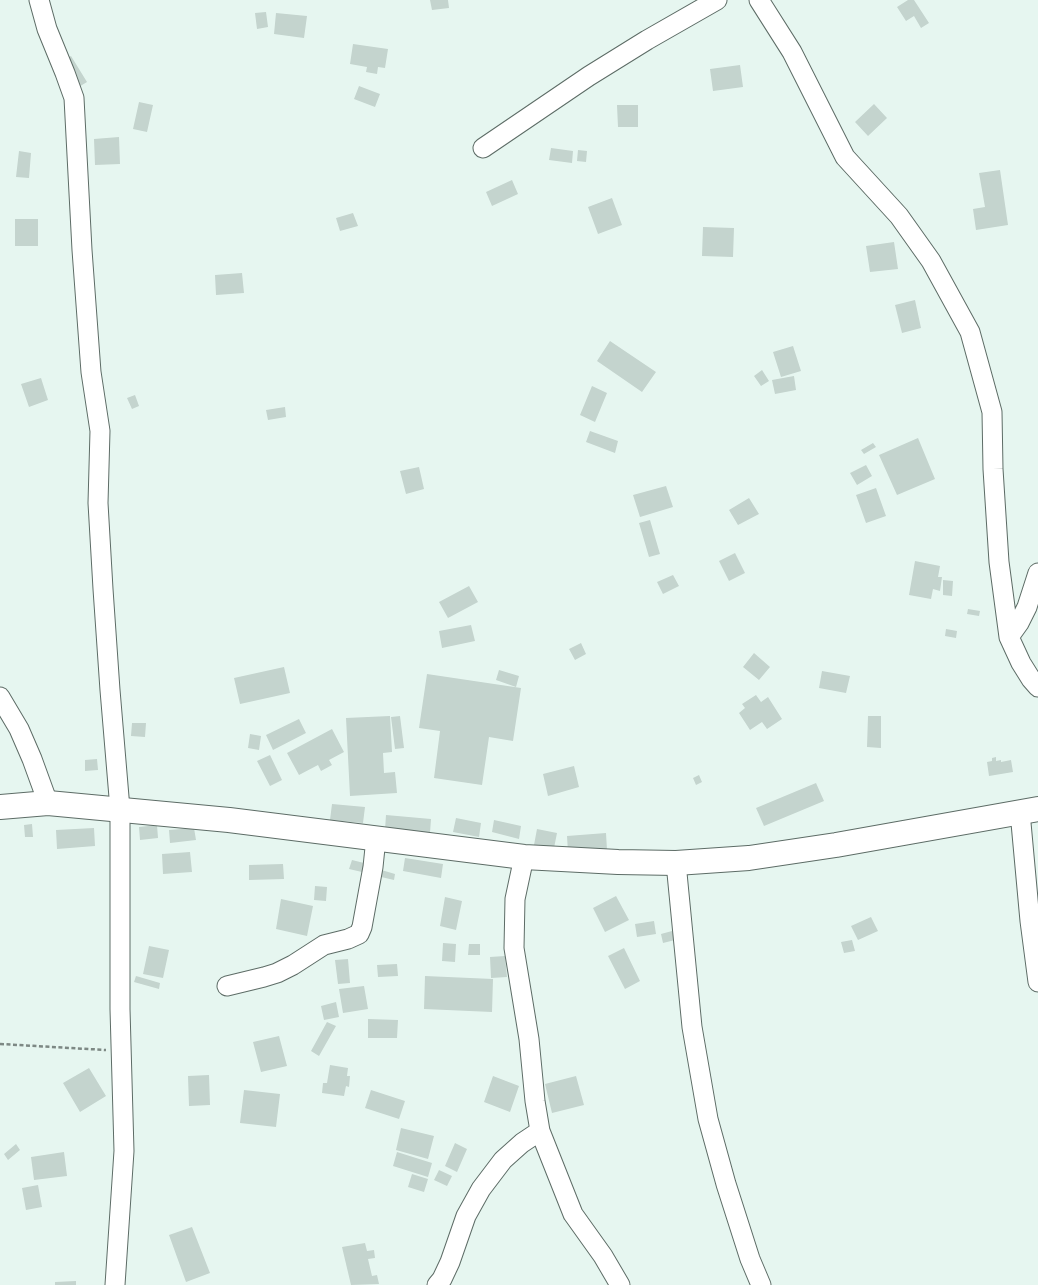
<!DOCTYPE html>
<html>
<head>
<meta charset="utf-8">
<style>
  body { margin:0 }
  canvas { display:block; background:#e6f6f0 }
</style>
</head>
<body>
<canvas width="1038" height="1285"></canvas>
<script>
const ctx = document.querySelector('canvas').getContext('2d');
ctx.lineJoin = 'round';
function fill(path, color) { ctx.fillStyle = color; ctx.fill(path, 'evenodd'); }
const poly = rows => new Path2D(rows.map(r => 'M' + r).join(''));
function stroke(path, color, width, dash) { ctx.strokeStyle = color; ctx.lineWidth = width; ctx.lineCap = dash ? 'butt' : 'round'; ctx.setLineDash(dash || []); ctx.stroke(path); }
fill(poly([
  [430,0,448,0,449,8,432,10],
  [908,0,914,0,929,23,921,28,914,16,906,21,897,7],
  [266,12,268,27,257,29,255,13],
  [276,13,307,16,304,38,274,34],
  [353,44,388,49,385,68,378,67,377,74,366,72,367,67,350,64],
  [71,56,87,82,77,88,62,61],
  [740,65,743,87,713,91,710,69],
  [359,86,380,94,375,107,354,99],
  [139,102,153,105,147,132,133,129],
  [874,104,887,118,868,136,855,122],
  [617,105,638,105,638,127,618,127],
  [119,137,120,164,95,165,94,139],
  [551,148,573,151,572,163,549,160],
  [578,150,587,151,586,162,577,161],
  [19,151,31,153,29,178,16,177],
  [1000,170,1008,225,976,230,973,209,985,207,979,173],
  [512,180,518,194,492,206,486,192],
  [612,198,622,225,598,234,588,207],
  [353,213,358,226,340,231,336,218],
  [15,219,38,219,38,246,15,246],
  [703,227,734,228,733,257,702,256],
  [894,242,898,269,870,272,866,246],
  [242,273,244,293,216,295,215,275],
  [915,300,921,328,902,333,895,305],
  [610,341,656,372,642,392,597,361],
  [793,346,801,371,781,377,773,352],
  [762,370,769,381,761,386,754,376],
  [794,376,796,390,775,394,772,380],
  [41,378,48,400,29,407,21,384],
  [592,386,607,393,595,422,580,415],
  [135,395,139,406,132,409,127,398],
  [285,407,286,417,268,420,266,410],
  [590,431,618,441,615,453,586,442],
  [918,438,935,479,897,495,879,455],
  [873,443,876,447,864,454,861,450],
  [866,465,872,476,857,485,850,473],
  [419,467,424,489,406,494,400,471],
  [666,486,673,507,640,517,633,495],
  [876,488,886,516,866,523,856,495],
  [749,498,759,514,738,525,729,510],
  [650,520,660,554,649,557,639,523],
  [735,553,745,573,729,581,719,561],
  [915,561,940,566,938,577,942,577,940,591,933,589,931,599,909,595],
  [673,575,679,586,663,594,657,582],
  [943,580,953,581,952,596,943,595],
  [469,586,478,602,448,618,439,602],
  [968,609,980,611,979,616,967,614],
  [471,625,475,641,442,648,439,631],
  [946,629,957,631,956,638,945,636],
  [581,643,586,654,575,660,569,649],
  [754,653,770,667,759,680,743,667],
  [284,667,290,693,240,704,234,678],
  [499,670,519,676,516,687,496,680],
  [822,671,850,676,846,693,819,688],
  [427,674,521,688,513,741,489,737,482,785,434,778,440,731,419,728],
  [756,695,761,702,768,697,782,719,767,729,762,722,750,730,739,713,745,708,742,704],
  [390,716,392,752,383,753,384,773,395,772,397,793,350,796,346,718],
  [400,716,404,748,395,749,391,717],
  [868,716,881,716,881,748,867,747],
  [299,719,306,733,273,750,266,735],
  [132,723,146,723,145,737,131,736],
  [332,729,344,752,329,760,332,765,321,771,318,765,299,775,287,753],
  [250,734,261,736,259,750,248,748],
  [270,755,282,780,270,786,257,761],
  [996,757,996,761,1001,760,1001,762,1011,760,1013,772,989,776,987,762,992,761,992,758],
  [97,759,98,770,85,771,85,760],
  [574,766,579,787,548,796,543,774],
  [699,775,702,782,696,785,693,778],
  [816,783,824,801,764,826,756,808],
  [332,804,365,807,363,823,330,820],
  [386,815,431,819,430,833,385,830],
  [456,818,481,823,479,837,453,832],
  [494,820,521,826,519,839,492,832],
  [32,824,33,837,25,837,24,825],
  [157,825,158,838,140,840,139,827],
  [94,828,95,846,57,849,56,830],
  [194,828,196,840,170,843,169,830],
  [537,829,557,833,554,848,534,845],
  [606,833,607,850,568,852,567,836],
  [190,852,192,872,163,874,162,854],
  [405,858,443,864,441,878,403,871],
  [352,860,364,863,362,872,349,869],
  [283,864,284,879,249,880,249,865],
  [378,869,395,874,394,880,377,876],
  [315,886,327,887,326,901,314,900],
  [616,896,629,920,605,932,593,908],
  [445,897,462,901,456,930,440,926],
  [281,899,313,906,307,936,276,929],
  [871,917,878,931,858,940,851,926],
  [654,921,656,934,637,937,635,924],
  [672,931,675,940,663,943,661,934],
  [852,940,855,951,844,953,841,942],
  [443,943,456,944,455,962,442,961],
  [469,944,480,944,480,955,468,955],
  [149,946,169,950,163,978,143,974],
  [624,948,640,981,625,989,608,956],
  [505,956,507,977,491,978,490,957],
  [348,959,350,983,338,984,335,960],
  [397,964,398,976,378,977,377,965],
  [136,976,160,983,159,989,134,982],
  [425,976,493,979,492,1012,424,1009],
  [364,986,368,1009,343,1013,339,989],
  [336,1002,339,1017,324,1020,321,1006],
  [368,1019,398,1020,397,1038,368,1038],
  [327,1022,336,1026,319,1056,311,1051],
  [279,1036,287,1066,261,1072,253,1042],
  [330,1065,348,1068,347,1076,350,1076,349,1087,346,1086,344,1096,322,1093,323,1083,327,1083],
  [89,1068,106,1096,80,1112,63,1083],
  [209,1075,210,1105,189,1106,188,1076],
  [493,1076,519,1086,510,1112,484,1102],
  [576,1076,584,1105,552,1113,545,1084],
  [244,1090,280,1094,276,1127,240,1123],
  [371,1090,405,1101,399,1119,365,1108],
  [401,1128,434,1136,428,1159,396,1150],
  [455,1143,467,1149,457,1172,445,1166],
  [16,1144,20,1150,8,1160,4,1154],
  [64,1152,67,1176,34,1180,31,1157],
  [397,1152,432,1163,428,1177,393,1166],
  [439,1170,452,1176,447,1186,434,1180],
  [412,1174,428,1179,424,1192,408,1187],
  [38,1185,42,1207,26,1210,22,1188],
  [192,1227,210,1273,186,1282,169,1235],
  [365,1243,367,1251,374,1250,375,1258,368,1259,372,1276,377,1275,379,1284,351,1285,342,1247],
  [76,1281,76,1285,55,1285,55,1282]
]), '#c4d4ce');
const minor = poly([
  [39,0,47,29,65,73,74,98,82,250,91,372,100,431,98,503,103,589,110,690,120,809,120,1009,124,1151,115,1285],
  [759,0,792,52,845,157,899,216,931,261,970,332,992,412,993,469,999,562,1009,637,1021,663,1031,679,1038,687],
  [483,148,589,76,647,40,717,0],
  [1009,637,1019,623,1027,607,1038,573],
  [0,697,19,729,32,759,48,803],
  [1020,812,1030,921,1038,982],
  [524,857,515,899,514,948,529,1039,535,1101,540,1131,573,1214,603,1256,620,1285],
  [676,863,692,1027,708,1119,726,1184,750,1259,761,1285],
  [227,986,264,977,277,973,293,965,324,945,348,939,359,934,362,927,373,867,376,838],
  [437,1285,442,1279,450,1262,466,1216,481,1189,503,1160,522,1143,540,1131]
]);
const major = poly([
  [0,807,48,803,229,820,524,857,618,862,676,863,749,858,836,845,1038,809]
]);
stroke(minor, '#5d6c66', 21);
stroke(major, '#5d6c66', 26);
stroke(poly([
  [0,1044,106,1050]
]), '#7d8884', 2.5, [4, 2.5]);
stroke(minor, '#fff', 19);
stroke(major, '#fff', 24);
</script>
</body>
</html>
